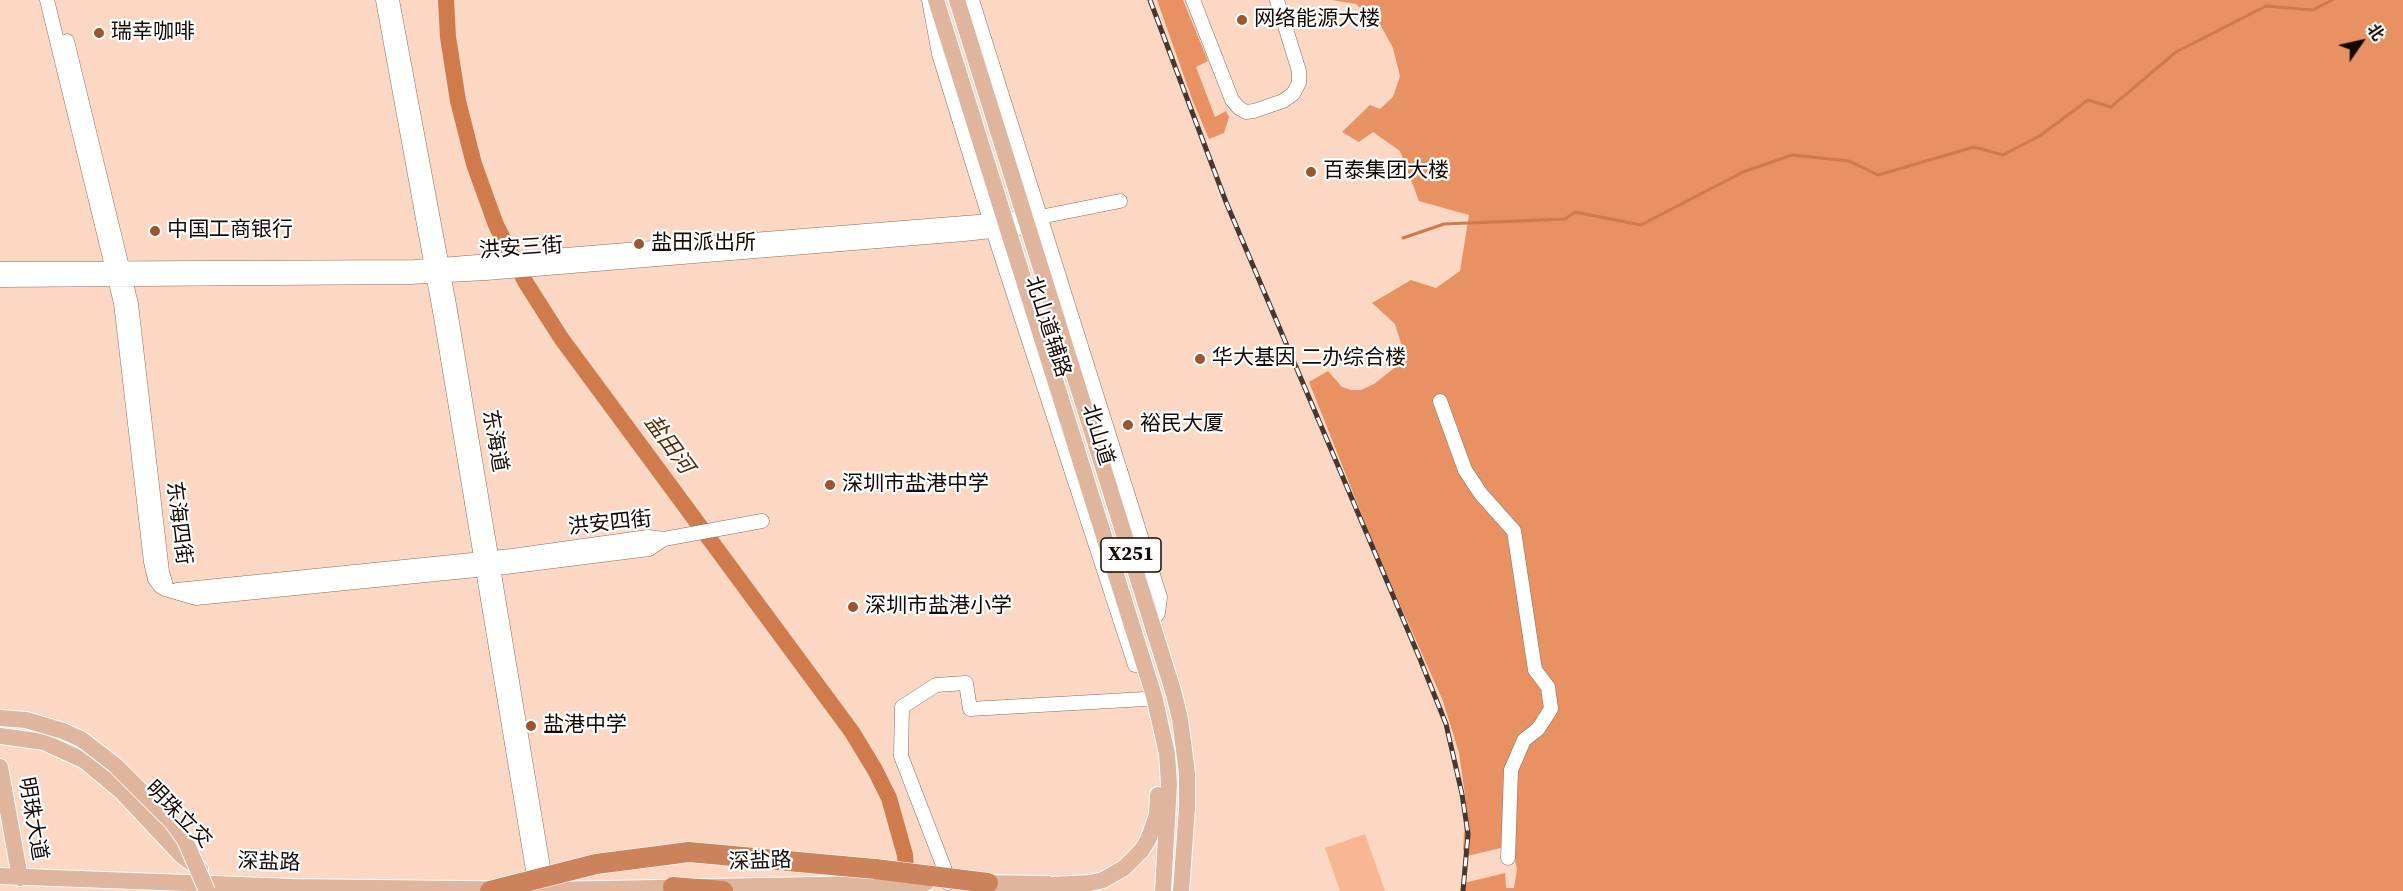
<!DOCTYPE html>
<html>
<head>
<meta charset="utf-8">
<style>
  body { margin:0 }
  #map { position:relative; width:2403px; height:891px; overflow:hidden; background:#fcd7c4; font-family:"Source Serif 4","Noto Sans SC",serif }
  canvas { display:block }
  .north { position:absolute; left:2331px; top:12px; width:60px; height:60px; -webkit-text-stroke:4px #fff; paint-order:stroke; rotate:56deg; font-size:16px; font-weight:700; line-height:24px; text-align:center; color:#150904 }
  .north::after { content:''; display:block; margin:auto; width:21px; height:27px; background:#150904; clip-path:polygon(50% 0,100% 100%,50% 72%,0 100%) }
</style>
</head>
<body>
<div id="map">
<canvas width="2403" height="891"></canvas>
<div class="north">北</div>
</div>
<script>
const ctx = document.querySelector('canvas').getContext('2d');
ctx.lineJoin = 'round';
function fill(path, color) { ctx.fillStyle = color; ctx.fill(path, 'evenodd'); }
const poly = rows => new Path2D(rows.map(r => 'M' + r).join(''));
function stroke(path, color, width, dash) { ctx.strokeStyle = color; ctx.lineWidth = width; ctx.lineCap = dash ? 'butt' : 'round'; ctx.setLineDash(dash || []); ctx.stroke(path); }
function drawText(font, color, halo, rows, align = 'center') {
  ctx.font = font + ' "Source Serif 4","Noto Sans SC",serif'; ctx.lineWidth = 4.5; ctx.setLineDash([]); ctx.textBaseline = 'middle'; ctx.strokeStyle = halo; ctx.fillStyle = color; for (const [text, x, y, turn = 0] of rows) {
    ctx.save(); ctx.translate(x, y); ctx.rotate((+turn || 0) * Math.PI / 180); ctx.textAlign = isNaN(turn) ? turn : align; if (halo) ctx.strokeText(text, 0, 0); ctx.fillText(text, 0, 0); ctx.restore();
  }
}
fill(poly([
  [1365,834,1385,891,1340,891,1325,848]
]), '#f8b693');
fill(poly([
  [1157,0,1183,0,1208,61,1196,67,1215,117,1226,111,1229,117,1224,133,1209,139,1192,99],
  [1332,0,2403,0,2403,891,1464,891,1464,883,1505,873,1506,888,1514,888,1517,869,1514,856,1505,847,1467,856,1463,850,1466,802,1459,753,1443,701,1377,553,1309,382,1328,371,1342,387,1351,390,1361,390,1374,384,1393,369,1404,353,1395,324,1372,303,1411,280,1436,288,1460,271,1469,215,1419,201,1400,151,1373,132,1359,142,1342,132,1370,105,1380,109,1393,97,1400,76,1393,48,1381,26,1356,4]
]), '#e89263');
stroke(poly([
  [1403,238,1444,224,1565,219,1575,212,1641,225,1743,172,1792,155,1849,161,1878,175,1974,147,2003,155,2041,135,2088,100,2111,107,2176,52,2266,6,2313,10,2332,0]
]), '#cf7b4c', 3);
stroke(poly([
  [446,0,448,37,458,101,474,164,496,225,526,283,561,338,852,732,875,770,889,798,905,855,907,884]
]), '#cf7b4c', 16);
const minor = poly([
  [47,0,121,303,151,562,155,579,160,586,165,589,196,598,506,567,649,549,664,539],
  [383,0,441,317,536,888],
  [392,0,450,310,546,885],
  [929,0,939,54,999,249,1135,665],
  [972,0,1160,597,1158,613,1152,621],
  [1193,0,1232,100,1239,108,1246,112,1254,111,1283,101,1293,94,1299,83,1299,71,1277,0],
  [67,41,131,304,162,572,165,582],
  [0,269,415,267,1040,217,1120,201],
  [0,280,410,277,486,273,964,234,1028,227,1034,222],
  [1440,401,1465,470,1481,494,1514,531,1535,670,1548,687,1551,709,1538,729,1524,740,1511,770,1508,858],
  [177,590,512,556,648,537,664,539,762,521],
  [948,883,948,878,901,756,902,707,936,685,966,683,970,709,1145,699]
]);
const major = poly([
  [936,0,1154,696,1167,754,1169,784,1163,891],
  [957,0,1174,694,1180,719,1187,773,1187,808,1181,891],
  [0,736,44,742,85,761,121,791,181,855,200,869],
  [0,767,20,878],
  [0,876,293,887,547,890,926,883],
  [976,883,1048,884,1062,891],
  [1051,885,1090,883,1103,880,1124,868,1141,851,1148,840,1157,815,1158,795]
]);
const highway = poly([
  [875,869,988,883],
  [673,887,723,891]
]);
stroke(minor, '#8d6d5c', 15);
stroke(major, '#fff', 18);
stroke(highway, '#fff', 21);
stroke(minor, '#fff', 14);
stroke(major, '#e0b59d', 16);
stroke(highway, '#cc835b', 20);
const rail = poly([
  [1150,0,1226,202,1420,659,1446,724,1462,794,1468,834,1463,891]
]);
stroke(rail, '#48372f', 5);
stroke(rail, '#fff', 3, [9]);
const majorBridge = poly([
  [0,718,26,720,63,731,81,739,115,765,172,822,185,840,207,891]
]);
const highwayBridge = poly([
  [490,891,596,864,689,852,875,869]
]);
stroke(majorBridge, '#fff', 18, []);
stroke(highwayBridge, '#fff', 21, []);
stroke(majorBridge, '#e0b59d', 16);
stroke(highwayBridge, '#cc835b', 20);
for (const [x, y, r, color] of [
  [1242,20,6,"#9c562d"],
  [99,33,6,"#9c562d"],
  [1311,172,6,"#9c562d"],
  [155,231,6,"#9c562d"],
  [639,244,6,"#9c562d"],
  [1200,359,6,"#9c562d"],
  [1128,425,6,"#9c562d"],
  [830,485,6,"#9c562d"],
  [853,607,6,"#9c562d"],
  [531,726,6,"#9c562d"]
]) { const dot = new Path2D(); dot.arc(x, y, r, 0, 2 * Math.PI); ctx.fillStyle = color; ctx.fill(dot); stroke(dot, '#fff', 2); }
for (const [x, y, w] of [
  [1131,555,60]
]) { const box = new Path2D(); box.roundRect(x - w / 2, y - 17, w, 34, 4.5); ctx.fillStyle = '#fff'; ctx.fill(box); stroke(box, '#150904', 1.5); }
drawText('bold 20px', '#150904', null, [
  ["X251",1131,555]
]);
drawText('21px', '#150904', '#fff', [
  ["网络能源大楼",1254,20],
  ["瑞幸咖啡",111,33],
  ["百泰集团大楼",1323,172],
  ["中国工商银行",167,231],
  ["盐田派出所",651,244],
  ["华大基因 二办综合楼",1212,359],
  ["裕民大厦",1140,425],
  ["深圳市盐港中学",842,485],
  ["深圳市盐港小学",865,607],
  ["盐港中学",543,726]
], 'left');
drawText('21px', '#150904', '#fff', [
  ["洪安三街",521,249,-4],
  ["北山道辅路",1047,327,72],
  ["北山道",1097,435,73],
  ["东海道",494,441,80],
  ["东海四街",178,523,83],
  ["洪安四街",610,524,-6],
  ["明珠立交",178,815,45],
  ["明珠大道",32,819,80],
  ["深盐路",760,862,-2],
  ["深盐路",269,863,2]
]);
drawText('italic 22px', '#5e2802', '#fff', [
  ["盐田河",668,445,54]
]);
</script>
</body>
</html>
